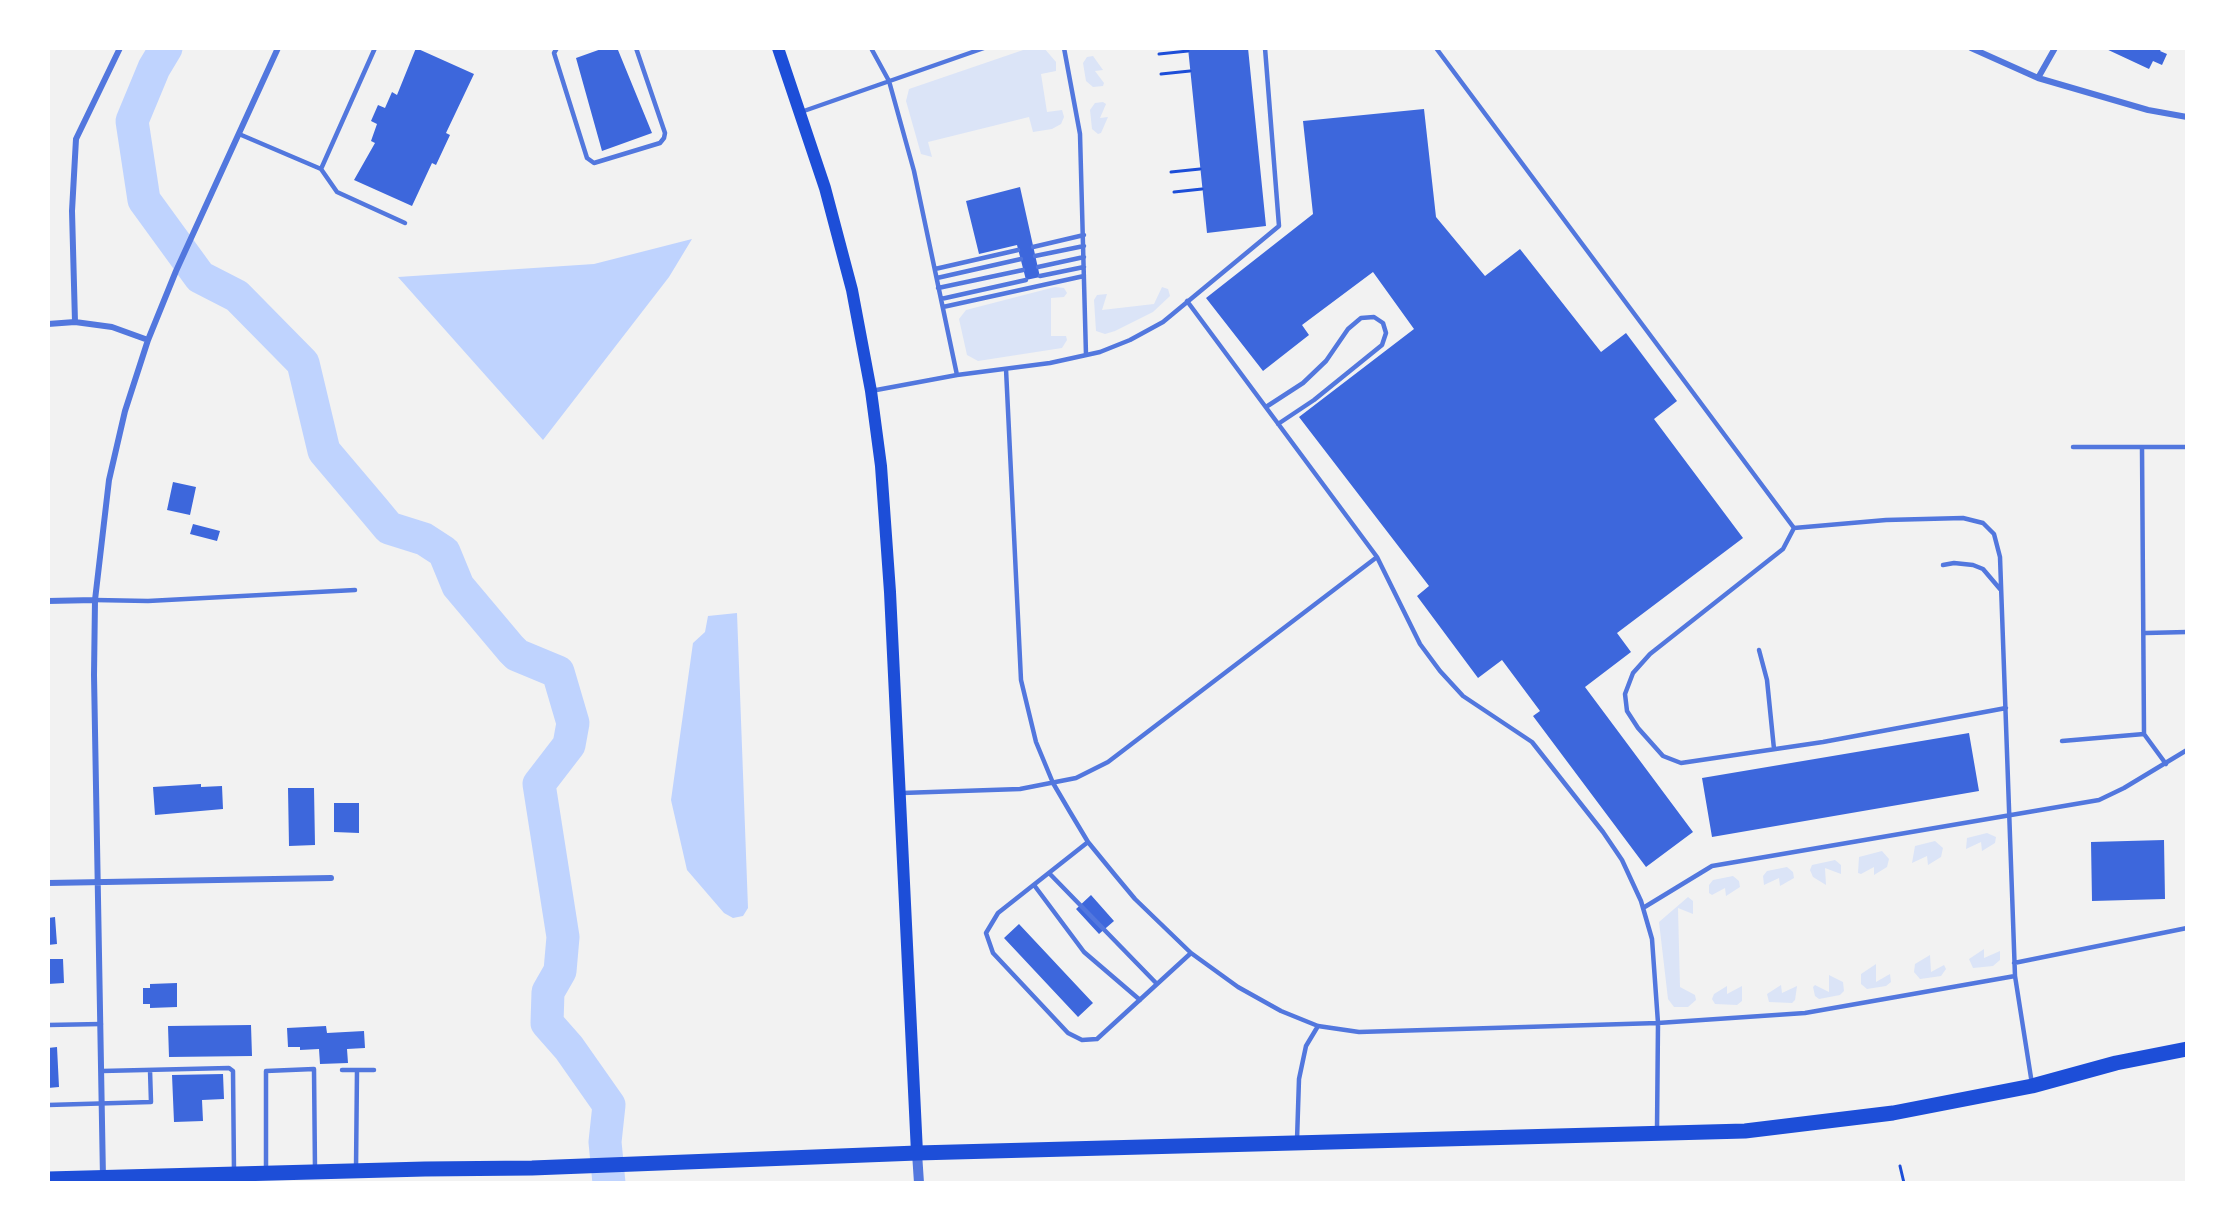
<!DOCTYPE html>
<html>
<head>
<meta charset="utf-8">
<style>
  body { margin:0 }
  #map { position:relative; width:2235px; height:1231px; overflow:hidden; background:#f2f2f2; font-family:Georgia,serif }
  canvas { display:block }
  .frame { position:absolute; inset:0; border:50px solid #fff; pointer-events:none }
</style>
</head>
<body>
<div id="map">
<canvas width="2235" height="1231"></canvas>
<div class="frame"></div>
</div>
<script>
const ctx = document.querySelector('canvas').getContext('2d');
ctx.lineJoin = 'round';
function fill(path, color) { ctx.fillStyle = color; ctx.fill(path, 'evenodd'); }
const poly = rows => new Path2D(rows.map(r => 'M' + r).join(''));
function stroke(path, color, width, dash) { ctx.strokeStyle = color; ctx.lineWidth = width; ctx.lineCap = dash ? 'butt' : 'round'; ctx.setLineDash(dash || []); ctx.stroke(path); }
fill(poly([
  [1029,48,1044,48,1056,62,1056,71,1041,74,1047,112,1062,110,1064,117,1061,124,1052,129,1033,132,1029,117,928,142,932,157,921,154,906,101,909,89],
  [1093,56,1103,70,1095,71,1104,83,1103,86,1093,87,1086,81,1083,63,1087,57],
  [1103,102,1106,104,1100,118,1108,117,1101,133,1098,134,1092,129,1090,110,1095,103],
  [1055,287,1064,288,1067,293,1064,297,1051,298,1051,336,1066,336,1067,340,1062,348,978,361,967,355,959,319,966,310],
  [1162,287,1168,289,1170,296,1153,312,1115,331,1105,334,1096,331,1094,300,1097,295,1107,294,1102,310,1154,304],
  [1987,833,1996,837,1995,843,1982,851,1981,842,1966,849,1967,838],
  [1935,841,1943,848,1941,857,1928,865,1927,856,1912,863,1915,846],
  [1882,851,1889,859,1887,867,1874,875,1874,867,1861,874,1858,873,1859,857],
  [1835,860,1841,865,1841,874,1825,868,1826,885,1813,877,1810,870,1812,865],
  [1787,867,1793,872,1794,878,1780,886,1779,878,1764,885,1763,876,1767,871],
  [1733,876,1739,881,1740,887,1726,896,1725,888,1712,895,1709,893,1709,885,1713,880],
  [1688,897,1693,901,1693,914,1678,908,1680,987,1695,995,1696,1000,1688,1007,1674,1007,1668,999,1659,922],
  [1984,949,1984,958,2000,951,2000,960,1993,966,1973,968,1969,959],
  [1930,955,1931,972,1944,965,1946,969,1941,976,1920,979,1914,972,1915,964],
  [1876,964,1876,982,1890,974,1891,982,1886,986,1867,989,1861,984,1861,974],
  [1829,975,1843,982,1844,991,1840,995,1819,999,1815,996,1813,987,1815,985,1829,992],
  [1781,985,1782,993,1797,986,1795,1000,1792,1003,1769,1002,1767,994],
  [1727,986,1727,994,1742,986,1742,1001,1737,1005,1715,1004,1712,999,1714,994]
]), '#dbe4f7');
fill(poly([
  [692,239,669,277,543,440,398,277,594,264],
  [737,613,748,908,743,916,733,918,724,913,687,870,671,800,693,643,705,632,708,616]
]), '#bfd3fe');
stroke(poly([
  [166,48,154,68,132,121,144,200,200,277,237,296,303,363,324,451,374,510,389,528,424,539,444,552,458,586,511,649,517,655,558,672,573,723,569,745,539,784,563,937,560,971,548,992,547,1023,569,1048,609,1105,605,1142,609,1183]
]), '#bfd3fe', 33);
fill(poly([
  [416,48,474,74,446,133,450,135,436,165,432,163,412,206,354,180,375,143,371,141,377,124,371,121,378,105,385,108,392,92,397,95],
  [604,48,618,50,652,133,602,151,576,58],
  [1188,48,1248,48,1266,226,1207,233],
  [2104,48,2162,48,2160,51,2167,54,2162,65,2153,61,2149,69],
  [1424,109,1436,217,1485,276,1520,249,1601,352,1626,333,1677,401,1654,419,1743,538,1617,633,1631,652,1585,687,1693,832,1646,867,1533,716,1540,711,1502,660,1478,678,1417,596,1429,586,1299,417,1414,329,1373,272,1302,325,1309,335,1263,371,1206,298,1313,214,1303,121],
  [1020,187,1040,277,1026,280,1017,245,979,254,966,201],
  [173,482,196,487,190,515,167,510],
  [193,524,220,531,217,541,190,534],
  [1969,733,1979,791,1712,837,1702,778],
  [201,784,201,787,222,786,223,809,155,815,153,787],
  [288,788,314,788,315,845,289,846],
  [334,803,359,803,359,833,334,832],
  [2164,840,2165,899,2092,901,2091,842],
  [1091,895,1114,921,1099,934,1076,909],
  [55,917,57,944,48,945,48,918],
  [1019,924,1093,1003,1078,1017,1004,938],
  [48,959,63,959,64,983,48,984],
  [177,983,177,1007,150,1008,150,1004,143,1004,143,988,150,988,150,984],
  [251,1025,252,1056,169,1057,168,1026],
  [326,1026,327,1033,364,1031,365,1048,347,1049,348,1063,320,1064,319,1049,300,1050,300,1047,288,1047,287,1028],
  [57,1047,59,1087,48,1088,48,1048],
  [223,1074,224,1099,202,1100,203,1121,174,1122,172,1075]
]), '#3d67dc');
stroke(poly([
  [1159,54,1188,51],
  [1161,74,1190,71],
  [1171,172,1200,169],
  [1174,192,1202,189],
  [1900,1166,1904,1183]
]), '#1d4ed8', 3);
stroke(poly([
  [557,48,554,53,587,158,594,163,660,143,664,138,665,133,636,48],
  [871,48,889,81,914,171,957,375],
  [1064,48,1080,134,1086,355],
  [1436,48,1794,528,1886,520,1963,518,1983,523,1994,534,2000,557,2015,976,2032,1084],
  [801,112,984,48],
  [239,134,321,169,337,192,405,223],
  [321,169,375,48],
  [1033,247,1084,235],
  [1035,256,1084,246],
  [1038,267,1084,257],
  [935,269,1018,250],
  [1040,276,1084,267],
  [937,278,1021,259],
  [938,288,1023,270],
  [941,299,1026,280],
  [1187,301,1377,557,1420,644,1440,671,1463,696,1532,742,1603,832,1622,860,1641,901,1652,939,1658,1023,1657,1130],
  [943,307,1084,276],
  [1006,369,1021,680,1036,742,1053,783,1070,812,1088,842,1115,875,1135,899,1191,953,1238,987,1281,1011,1318,1026,1359,1032,1658,1023,1805,1013,2015,976],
  [871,391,957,375,1050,363,1100,352,1130,340,1163,322,1279,226,1265,48],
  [1266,407,1303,383,1326,361,1348,329,1361,318,1374,317,1383,323,1386,333,1382,345,1314,400,1278,424],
  [2073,447,2142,447],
  [1794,528,1783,549,1650,654,1633,673,1625,694,1627,711,1638,728,1663,756,1681,763,1823,742,2006,708],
  [1943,565,1954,563,1973,565,1983,569,2000,589],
  [95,600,148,601,355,590],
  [2146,633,2187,632],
  [1759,650,1767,680,1774,749],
  [2062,741,2144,734],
  [2166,764,2144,734,2142,447,2187,447],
  [902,793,1020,789,1076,778,1108,762,1377,557],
  [1088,842,998,913,986,933,993,953,1068,1033,1082,1040,1097,1039,1191,953],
  [1049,873,1157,984],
  [1034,885,1084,952,1140,1000],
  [1643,908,1712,866,2099,800,2124,788,2187,750],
  [2014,963,2187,928],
  [48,1025,101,1024],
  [342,1070,374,1070],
  [102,1071,229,1068,233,1071,234,1172],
  [48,1105,151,1102,150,1070],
  [1297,1140,1299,1079,1306,1046,1318,1026],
  [356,1169,357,1070],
  [266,1171,266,1071,314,1069,315,1170]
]), '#5277de', 4.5);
stroke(poly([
  [1971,48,2038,78,2148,110,2187,117],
  [2038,78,2055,48],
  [75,322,72,211,76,139,120,48],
  [48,324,75,322,112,327,148,340],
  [48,601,95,600],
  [48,883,331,878],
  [103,1178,94,675,95,600,109,480,125,411,148,340,176,271,278,48]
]), '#5277de', 6);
stroke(poly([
  [917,1153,919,1183]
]), '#5277de', 10);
stroke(poly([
  [778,48,825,188,852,290,871,391,881,466,890,592,917,1153]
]), '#1d4ed8', 12);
stroke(poly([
  [48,1179,425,1169,532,1168,917,1153,1745,1131,1893,1113,2032,1086,2116,1063,2187,1049]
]), '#1d4ed8', 15);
</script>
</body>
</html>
